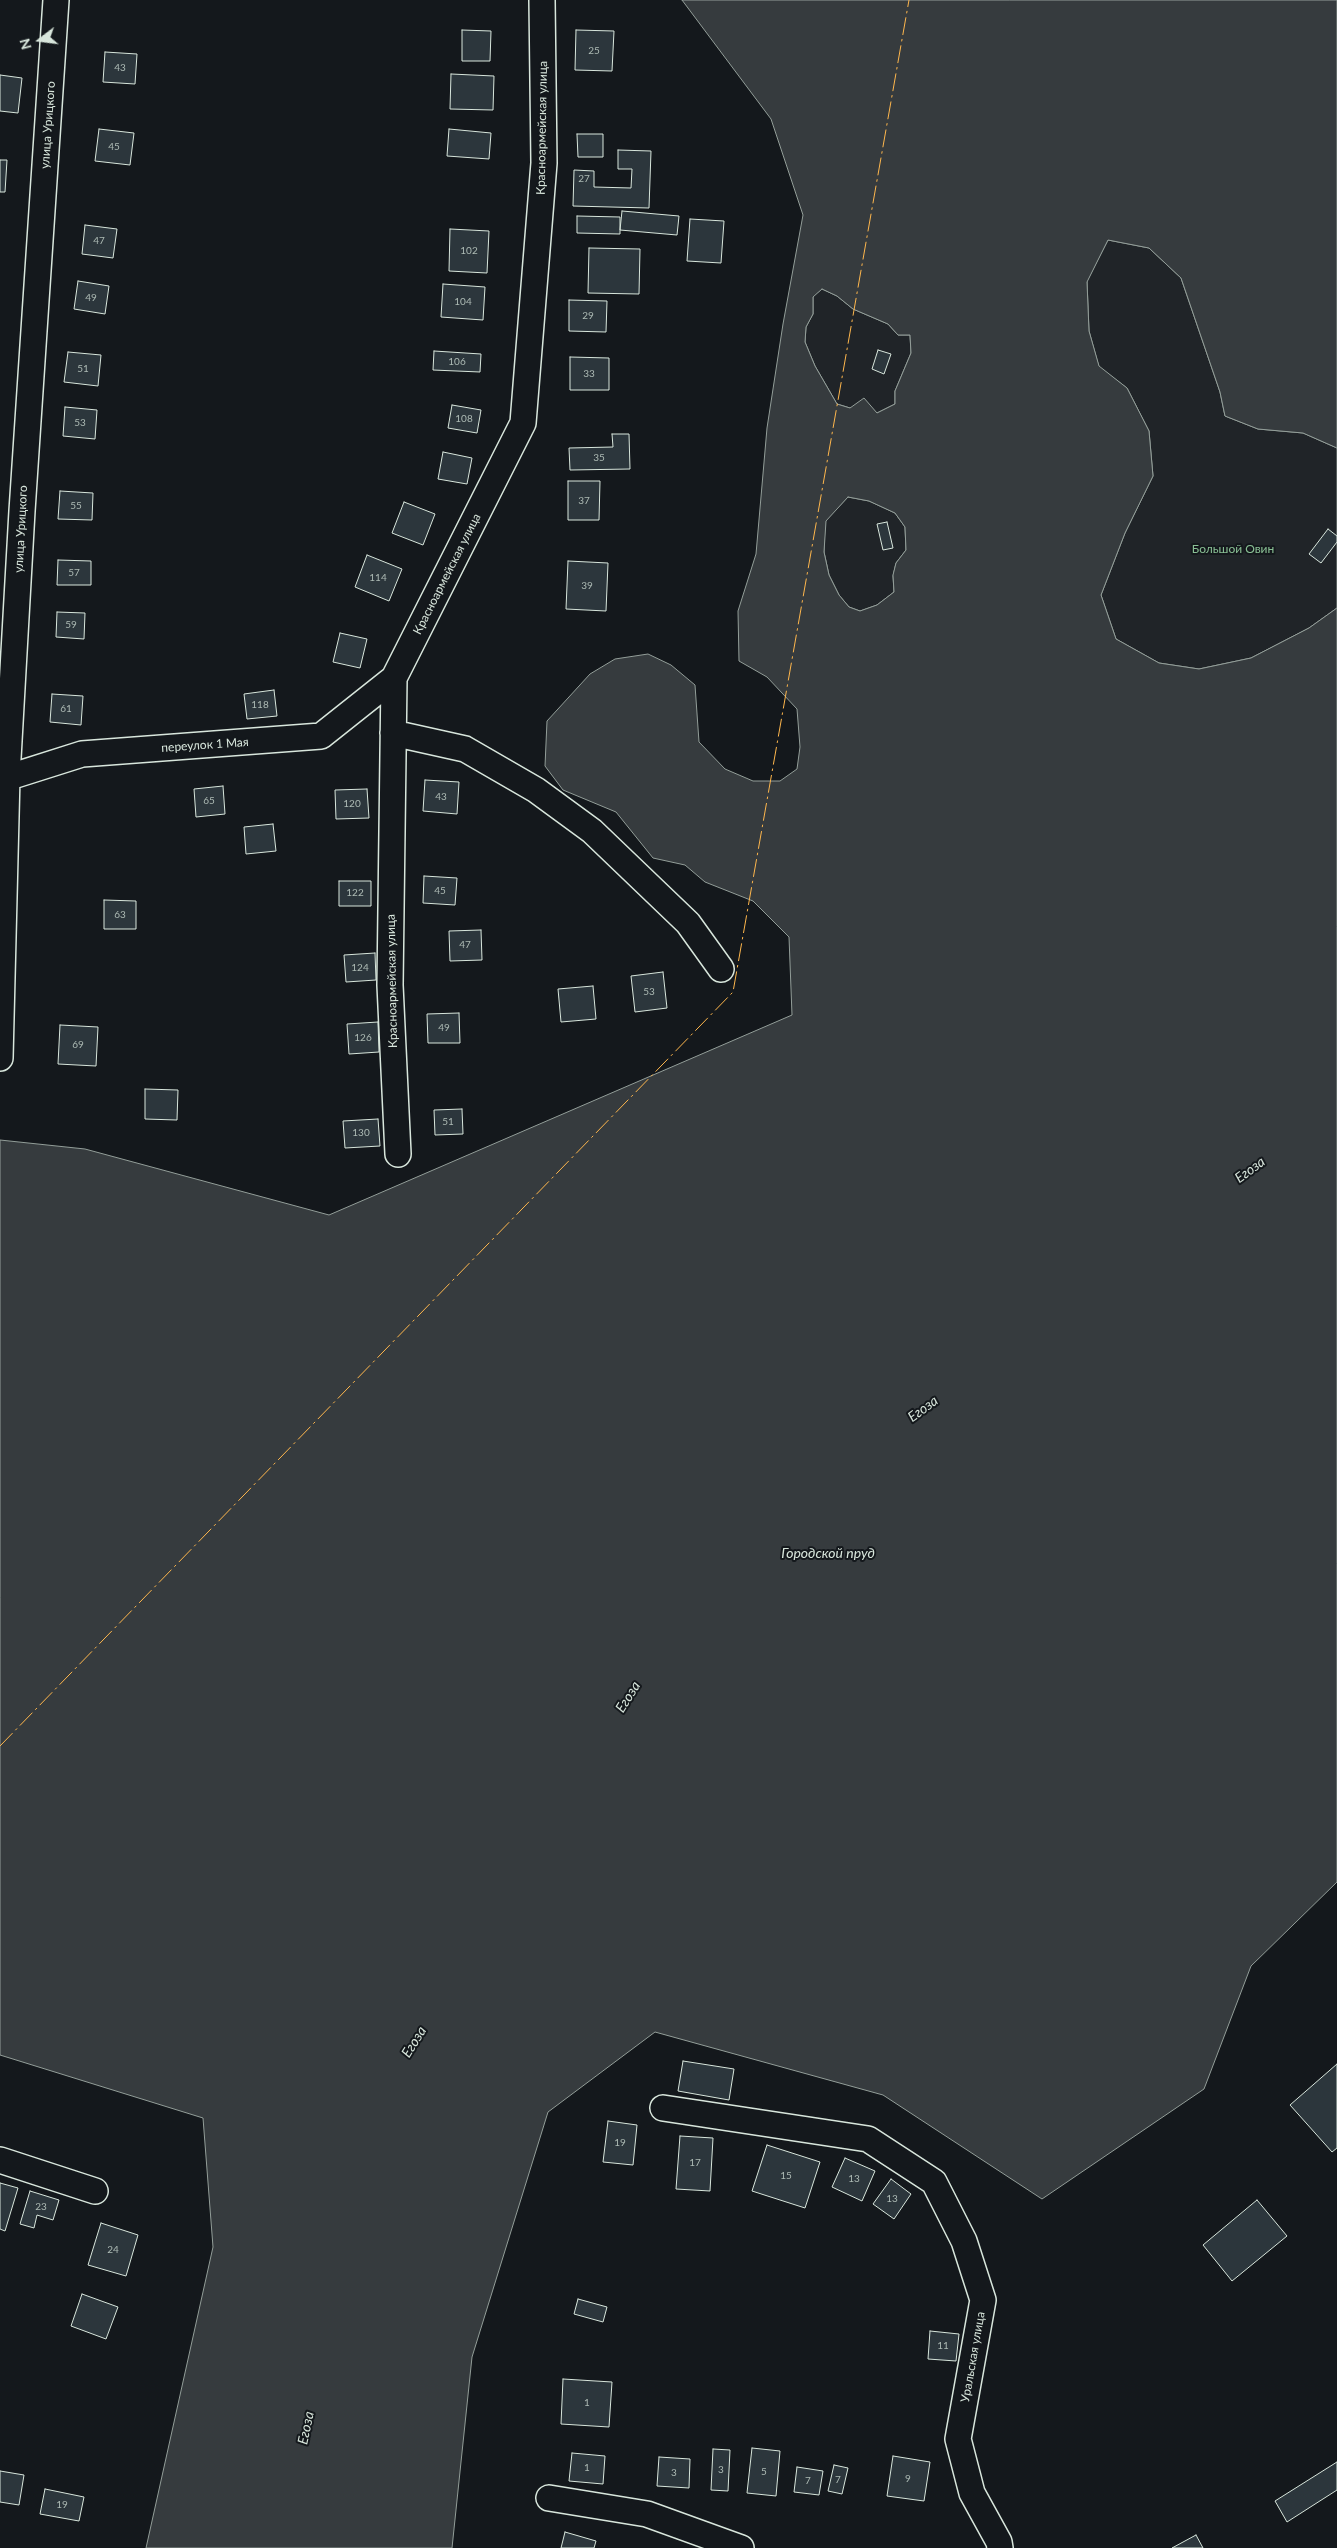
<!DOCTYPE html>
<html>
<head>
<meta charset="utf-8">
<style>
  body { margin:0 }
  #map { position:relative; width:1337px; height:2548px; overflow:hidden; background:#14181c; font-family:Lato,sans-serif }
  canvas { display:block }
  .north { position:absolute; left:15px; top:15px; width:50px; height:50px; -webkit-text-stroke:4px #14181c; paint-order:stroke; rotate:255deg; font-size:14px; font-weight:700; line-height:20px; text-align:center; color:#d8e6dc }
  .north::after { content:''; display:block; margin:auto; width:18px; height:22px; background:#d8e6dc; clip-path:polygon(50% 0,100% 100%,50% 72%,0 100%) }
</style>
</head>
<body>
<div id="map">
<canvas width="1337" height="2548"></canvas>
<div class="north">N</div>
</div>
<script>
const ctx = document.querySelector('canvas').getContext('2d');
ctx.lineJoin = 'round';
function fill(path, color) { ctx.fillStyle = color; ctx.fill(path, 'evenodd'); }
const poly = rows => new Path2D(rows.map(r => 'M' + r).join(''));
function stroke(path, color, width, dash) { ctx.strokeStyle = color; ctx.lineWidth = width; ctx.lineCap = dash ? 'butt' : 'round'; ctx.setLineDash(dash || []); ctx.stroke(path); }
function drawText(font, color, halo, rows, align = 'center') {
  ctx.font = font + ' Lato,sans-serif'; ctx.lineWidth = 4; ctx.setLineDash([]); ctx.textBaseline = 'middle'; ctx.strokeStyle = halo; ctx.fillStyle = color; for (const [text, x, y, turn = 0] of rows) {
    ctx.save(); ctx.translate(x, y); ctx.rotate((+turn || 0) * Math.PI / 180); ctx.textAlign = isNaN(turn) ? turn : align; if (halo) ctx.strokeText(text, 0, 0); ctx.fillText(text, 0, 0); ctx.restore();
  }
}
const green = poly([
  [1108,240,1149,248,1181,278,1220,392,1225,416,1258,429,1303,433,1337,448,1337,608,1309,628,1251,658,1199,669,1159,663,1116,639,1101,595,1125,533,1153,476,1149,431,1127,388,1099,367,1089,331,1087,281,1108,240],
  [822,289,837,296,853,309,888,324,898,335,910,335,911,353,895,391,895,404,877,413,867,405,850,408,837,404,815,366,805,342,806,327,813,314,813,296,822,289],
  [848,497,869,501,895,513,905,527,906,550,896,563,893,576,894,592,877,605,860,611,849,607,839,595,829,575,824,552,825,521,848,497]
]);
fill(green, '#202428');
stroke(green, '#939e99', 1);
const water = poly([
  [682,0,1337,0,1337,448,1303,433,1258,429,1225,416,1220,392,1181,278,1149,248,1108,240,1087,282,1089,331,1099,366,1127,388,1149,431,1153,476,1125,533,1101,595,1116,639,1159,663,1199,669,1251,658,1309,628,1337,608,1337,1882,1251,1966,1204,2089,1042,2199,883,2095,655,2032,548,2112,472,2357,452,2548,146,2548,213,2247,203,2118,0,2055,0,1140,85,1149,329,1215,792,1015,789,937,753,901,705,882,685,865,653,858,616,812,563,790,545,766,547,721,590,674,615,659,648,654,671,665,695,685,699,742,725,769,753,781,780,781,797,769,800,747,797,709,767,677,739,661,738,611,756,554,767,428,783,324,803,215,771,119,682,0],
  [822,289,837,296,853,309,888,324,898,335,910,335,911,353,895,391,895,404,877,413,864,398,850,408,837,404,815,366,805,342,806,327,813,314,813,297,822,289],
  [848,497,869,501,895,513,905,527,906,550,896,563,893,575,894,592,877,605,860,611,849,607,839,595,829,575,824,552,826,521,848,497]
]);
fill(water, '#363b3e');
stroke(water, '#939e99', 1);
const building = poly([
  [462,30,491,31,490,61,462,61,462,30],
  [576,30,614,31,612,71,575,70,576,30],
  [105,52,137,54,135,84,103,82,105,52],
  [451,74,494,76,493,110,450,109,451,74],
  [0,75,22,78,18,113,0,111,0,75],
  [99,129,134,133,130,165,95,161,99,129],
  [449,129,491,133,489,159,447,156,449,129],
  [577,134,603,134,603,157,578,157,577,134],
  [618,150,651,151,649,208,573,206,574,170,594,171,594,187,631,188,632,169,618,169,618,150],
  [0,160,7,160,5,192,0,192,0,160],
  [622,211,679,216,677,235,620,230,622,211],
  [577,216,620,217,620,234,577,233,577,216],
  [690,219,724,221,721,263,687,261,690,219],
  [85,225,117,229,113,258,82,254,85,225],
  [450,229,489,231,487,273,449,271,450,229],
  [589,248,640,249,639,294,588,293,589,248],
  [78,281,109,286,105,314,74,309,78,281],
  [443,284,485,287,483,320,441,317,443,284],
  [569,300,607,301,606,332,569,331,569,300],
  [878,350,891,354,884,374,872,369,878,350],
  [434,351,481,354,480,372,433,370,434,351],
  [68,352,101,355,98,386,64,382,68,352],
  [570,357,609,358,609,390,570,390,570,357],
  [452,405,481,410,477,433,448,428,452,405],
  [65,407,97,410,95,439,63,436,65,407],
  [612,434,629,434,630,469,570,470,569,448,613,447,612,434],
  [443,452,472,458,467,484,438,479,443,452],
  [568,481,600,481,599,520,568,520,568,481],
  [60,491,93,493,92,520,58,519,60,491],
  [404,502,435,514,423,545,392,533,404,502],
  [887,522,893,548,883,550,877,524,887,522],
  [1328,529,1337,536,1337,542,1321,563,1309,554,1328,529],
  [367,555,402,569,389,601,355,587,367,555],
  [58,560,91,561,91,585,57,585,58,560],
  [568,561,608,563,606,611,566,609,568,561],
  [57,612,85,613,84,639,56,637,57,612],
  [340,633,367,639,360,668,333,662,340,633],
  [274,690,277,716,247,719,244,694,274,690],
  [52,694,83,696,81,725,50,722,52,694],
  [425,780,459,782,457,814,423,811,425,780],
  [223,786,225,814,196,817,194,789,223,786],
  [367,789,369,818,336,819,335,790,367,789],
  [273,824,276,851,246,854,244,827,273,824],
  [424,876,457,878,455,905,423,903,424,876],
  [339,881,371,881,371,906,339,906,339,881],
  [104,900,136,901,136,929,104,929,104,900],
  [481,930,482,960,450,961,449,931,481,930],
  [375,953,376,980,346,982,344,955,375,953],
  [663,972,667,1008,635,1012,631,976,663,972],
  [593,986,596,1019,561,1022,558,989,593,986],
  [459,1013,460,1043,428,1043,427,1014,459,1013],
  [378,1022,379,1052,349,1054,347,1024,378,1022],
  [60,1025,98,1027,96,1066,58,1064,60,1025],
  [145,1089,178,1090,177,1120,145,1119,145,1089],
  [462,1109,463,1134,435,1135,434,1110,462,1109],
  [378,1119,380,1146,345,1148,343,1121,378,1119],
  [683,2061,734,2069,729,2100,678,2091,683,2061],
  [1337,2064,1337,2148,1332,2152,1290,2105,1337,2064],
  [608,2121,637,2125,633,2165,603,2162,608,2121],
  [680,2136,713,2138,710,2191,676,2189,680,2136],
  [767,2145,820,2162,805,2208,752,2191,767,2145],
  [845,2158,875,2171,862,2201,832,2187,845,2158],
  [891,2179,911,2194,894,2219,873,2204,891,2179],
  [0,2183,18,2188,5,2231,0,2229,0,2183],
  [30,2191,59,2200,53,2220,37,2215,34,2228,20,2224,30,2191],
  [1257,2200,1287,2236,1232,2281,1203,2245,1257,2200],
  [101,2223,138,2235,126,2276,88,2265,101,2223],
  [82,2294,118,2307,106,2339,71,2326,82,2294],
  [578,2299,607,2307,603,2322,574,2314,578,2299],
  [930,2331,959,2334,956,2361,928,2359,930,2331],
  [563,2379,612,2382,609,2427,561,2424,563,2379],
  [752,2448,780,2451,776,2496,747,2493,752,2448],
  [713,2449,730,2450,728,2491,711,2490,713,2449],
  [572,2453,605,2456,603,2484,569,2481,572,2453],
  [893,2456,930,2462,924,2501,887,2496,893,2456],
  [659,2457,690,2459,689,2488,657,2486,659,2457],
  [1337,2462,1337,2490,1287,2522,1275,2501,1337,2462],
  [834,2465,848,2468,842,2494,828,2491,834,2465],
  [797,2467,823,2471,819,2495,794,2492,797,2467],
  [0,2471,24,2475,19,2505,0,2502,0,2471],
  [45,2489,84,2497,79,2521,40,2514,45,2489],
  [565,2532,596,2541,594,2548,561,2548,565,2532],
  [1196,2535,1203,2548,1172,2548,1196,2535]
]);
fill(building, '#2c363c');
stroke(building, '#d8e6dc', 1);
const minor = poly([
  [393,733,465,749,536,790,592,831,688,923,721,969],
  [0,780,82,754,321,736,394,678],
  [0,1058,7,776,22,511,56,0],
  [398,1154,390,985,394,678,523,423,544,163,542,0],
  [663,2108,868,2139,934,2182,964,2241,983,2300,958,2439,972,2493,999,2542,1000,2548],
  [0,2160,95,2191],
  [549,2498,647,2514,741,2548]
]);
stroke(minor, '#d8e6dc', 28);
stroke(minor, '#14181c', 25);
stroke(poly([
  [0,1746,733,992,909,0]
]), '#ffb74d', 1, [18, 4, 2.5, 4]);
drawText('10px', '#adbab4', null, [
  ["25",594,51],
  ["43",120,68],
  ["45",114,147],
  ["27",584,179],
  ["47",99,241],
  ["102",469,251],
  ["49",91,298],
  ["104",463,302],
  ["29",588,316],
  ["106",457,362],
  ["51",83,369],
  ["33",589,374],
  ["108",464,419],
  ["53",80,423],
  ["35",599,458],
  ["37",584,501],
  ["55",76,506],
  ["57",74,573],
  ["114",378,578],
  ["39",587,586],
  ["59",71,625],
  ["118",260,705],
  ["61",66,709],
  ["43",441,797],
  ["65",209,801],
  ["120",352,804],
  ["45",440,891],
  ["122",355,893],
  ["63",120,915],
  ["47",465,945],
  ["124",360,968],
  ["53",649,992],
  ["49",444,1028],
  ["126",363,1038],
  ["69",78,1045],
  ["51",448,1122],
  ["130",361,1133],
  ["19",620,2143],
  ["17",695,2163],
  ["15",786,2176],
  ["13",854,2179],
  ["13",892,2199],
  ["23",41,2207],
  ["24",113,2250],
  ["11",943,2346],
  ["1",587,2403],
  ["1",587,2468],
  ["3",721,2470],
  ["5",764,2472],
  ["3",674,2473],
  ["9",908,2479],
  ["7",838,2480],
  ["7",808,2481],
  ["19",62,2505]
]);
drawText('12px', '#d8e6dc', '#14181c', [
  ["улица Урицкого",48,125,-86],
  ["Красноармейская улица",542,128,-89],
  ["улица Урицкого",21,529,-87],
  ["Красноармейская улица",447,574,-63],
  ["переулок 1 Мая",205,745,-4],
  ["Красноармейская улица",392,981,-91],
  ["Уральская улица",973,2357,-80]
]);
drawText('12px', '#8ac095', '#14181c', [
  ["Большой Овин",1233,549]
]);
drawText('italic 14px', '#d8e6dc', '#14181c', [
  ["Егоза",1250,1170,-36],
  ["Егоза",923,1409,-36],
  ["Городской пруд",828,1553],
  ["Егоза",628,1697,-58],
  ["Егоза",414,2042,-58],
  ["Егоза",306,2428,-78]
]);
</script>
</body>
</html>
